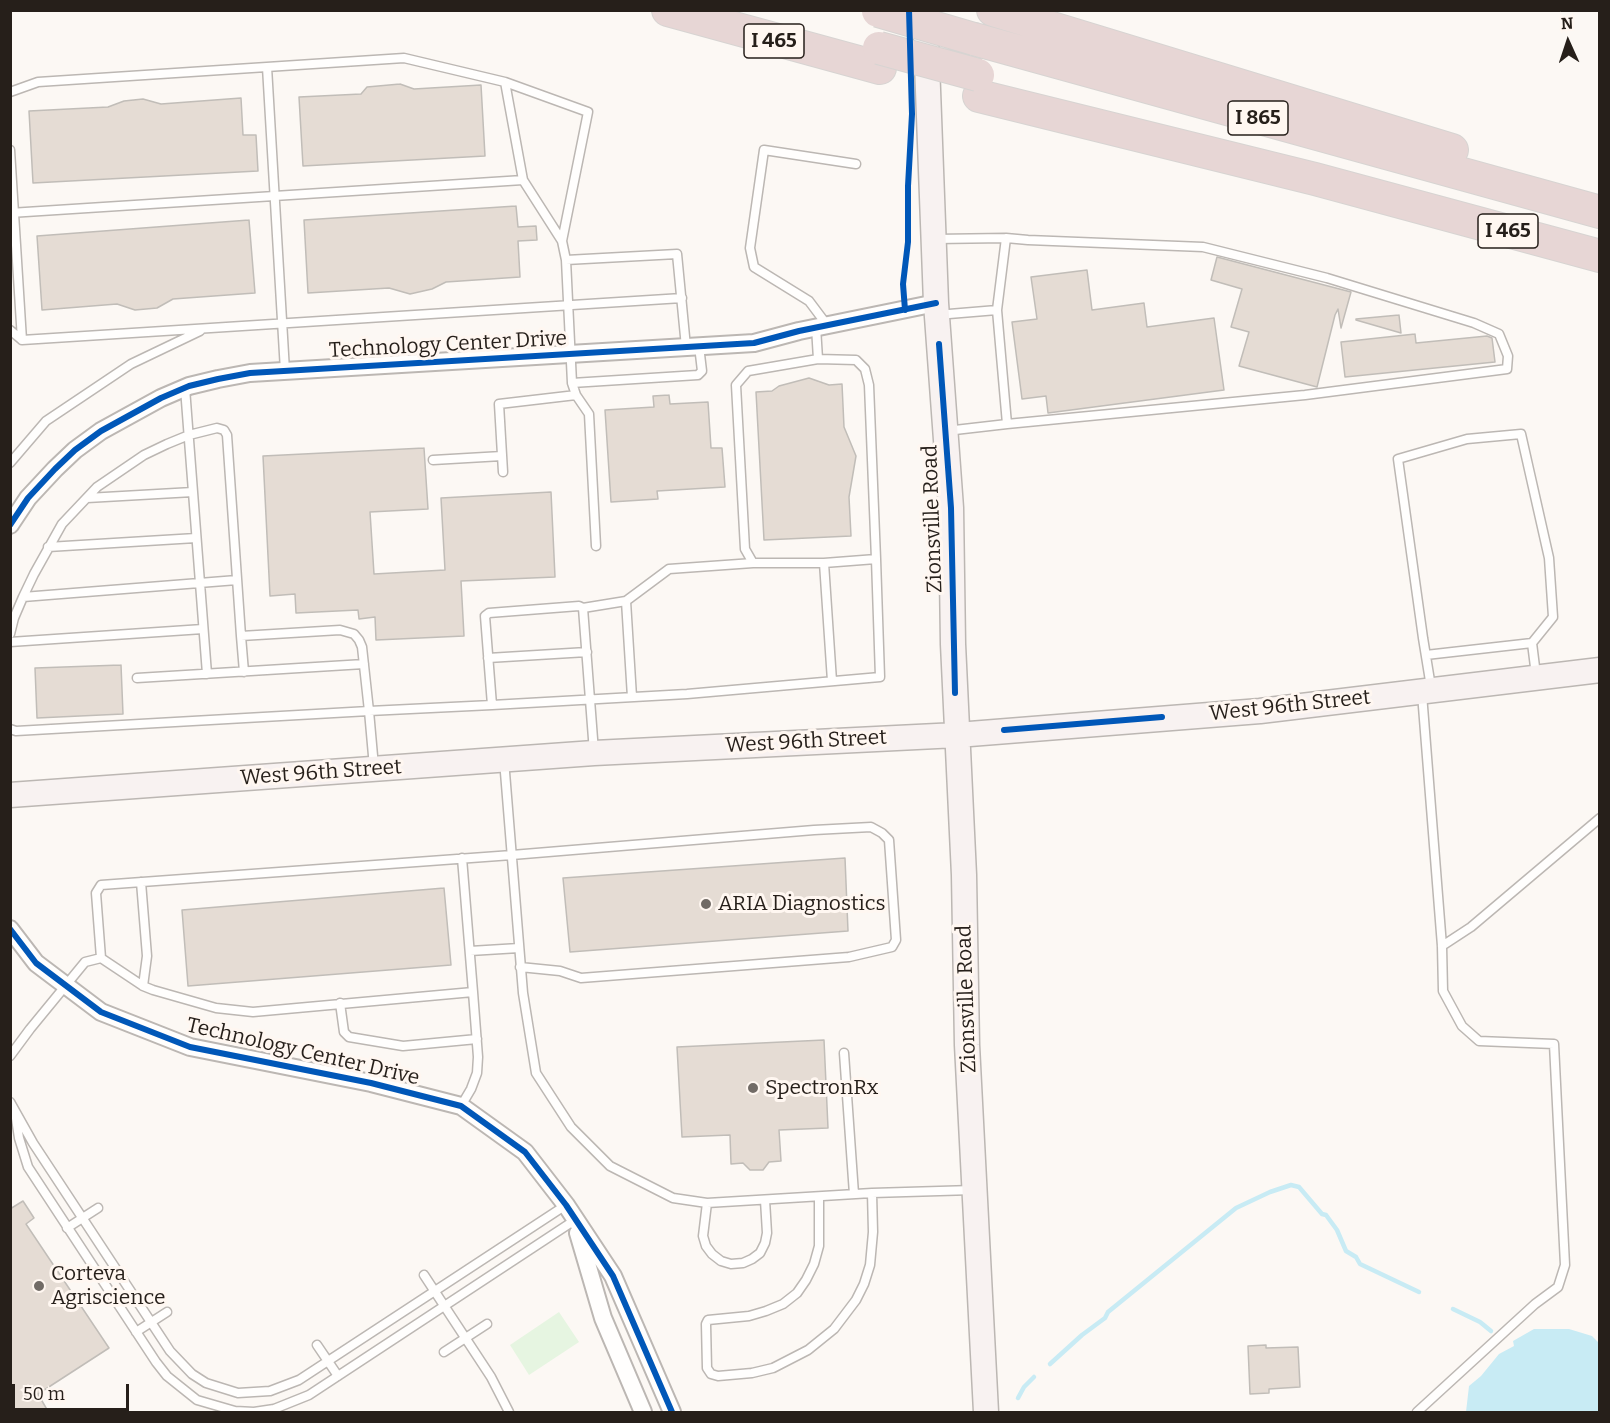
<!DOCTYPE html>
<html>
<head>
<meta charset="utf-8">
<style>
  body { margin:0 }
  #map { position:relative; width:1610px; height:1423px; overflow:hidden; background:#fcf8f4; font-family:Bitter,serif }
  canvas { display:block }
  .frame { position:absolute; inset:0; border:12px solid #261f1a; pointer-events:none }
  .north { position:absolute; left:1538px; top:12px; width:60px; height:60px; -webkit-text-stroke:4px #fff7f1; paint-order:stroke; rotate:357deg; font-size:16px; font-weight:700; line-height:24px; text-align:center; color:#261f1a }
  .north::after { content:''; display:block; margin:auto; width:21px; height:27px; background:#261f1a; clip-path:polygon(50% 0,100% 100%,50% 72%,0 100%) }
  .scale { position:absolute; left:12px; top:1384px; width:117px; height:27px; box-sizing:border-box; border:3px solid #261f1a; border-top:0; padding-left:8px; font-size:18px; line-height:21px; white-space:nowrap; color:#261f1a; -webkit-text-stroke:4px #fff7f1; paint-order:stroke }
</style>
</head>
<body>
<div id="map">
<canvas width="1610" height="1423"></canvas>
<div class="frame"></div>
<div class="north">N</div>
<div class="scale">50 m</div>
</div>
<script>
const ctx = document.querySelector('canvas').getContext('2d');
ctx.lineJoin = 'round';
function fill(path, color) { ctx.fillStyle = color; ctx.fill(path, 'evenodd'); }
const poly = rows => new Path2D(rows.map(r => 'M' + r).join(''));
function stroke(path, color, width, dash) { ctx.strokeStyle = color; ctx.lineWidth = width; ctx.lineCap = dash ? 'butt' : 'round'; ctx.setLineDash(dash || []); ctx.stroke(path); }
function drawText(font, color, halo, rows, align = 'center') {
  ctx.font = font + ' Bitter,serif'; ctx.lineWidth = 6; ctx.setLineDash([]); ctx.textBaseline = 'middle'; ctx.strokeStyle = halo; ctx.fillStyle = color; for (const [text, x, y, turn = 0] of rows) {
    ctx.save(); ctx.translate(x, y); ctx.rotate((+turn || 0) * Math.PI / 180); ctx.textAlign = isNaN(turn) ? turn : align; if (halo) ctx.strokeText(text, 0, 0); ctx.fillText(text, 0, 0); ctx.restore();
  }
}
fill(poly([
  [559,1312,579,1342,529,1375,510,1345]
]), '#e6f5e1');
fill(poly([
  [1534,1329,1569,1329,1592,1336,1599,1343,1599,1412,1466,1412,1469,1386,1481,1376,1499,1354,1514,1346,1513,1341]
]), '#c8ebf4');
stroke(poly([
  [1453,1309,1480,1322,1491,1331],
  [1050,1364,1082,1335,1105,1318,1108,1312,1236,1208,1270,1192,1291,1185,1299,1187,1322,1214,1326,1215,1337,1230,1346,1251,1356,1257,1360,1264,1419,1292],
  [1018,1398,1024,1387,1034,1377]
]), '#c8ebf4', 4.5);
const building = poly([
  [400,84,414,89,481,85,485,156,303,166,299,97,361,94,367,87,400,84],
  [241,98,243,135,256,135,258,171,33,183,29,111,108,107,124,101,143,99,161,104,241,98],
  [516,206,518,227,536,226,537,240,518,241,520,277,446,282,432,289,410,294,389,288,308,293,304,220,516,206],
  [249,220,255,293,173,299,157,308,135,310,117,304,42,310,37,236,249,220],
  [1217,257,1351,292,1341,328,1338,309,1335,315,1317,387,1239,366,1249,332,1231,327,1242,289,1211,280,1217,257],
  [1087,270,1092,310,1144,303,1147,327,1214,318,1224,390,1048,413,1046,396,1022,399,1012,322,1037,319,1031,277,1087,270],
  [1399,315,1401,333,1356,320,1356,319,1399,315],
  [1415,334,1416,343,1487,336,1492,338,1495,362,1345,377,1341,342,1415,334],
  [809,378,829,385,842,384,844,427,856,456,849,497,851,536,764,540,756,392,772,391,779,386,809,378],
  [669,395,670,404,708,402,711,448,722,448,725,487,657,491,658,499,611,502,605,410,654,407,653,396,669,395],
  [424,448,428,509,370,512,374,574,445,570,441,498,551,492,555,577,461,581,464,636,376,640,375,617,359,619,358,610,296,613,295,594,270,596,263,456,424,448],
  [121,665,123,714,37,718,35,668,121,665],
  [845,858,848,931,570,952,563,878,845,858],
  [444,888,451,965,188,986,182,910,444,888],
  [824,1040,828,1128,779,1130,781,1161,769,1162,763,1170,750,1170,743,1163,731,1164,730,1135,682,1137,677,1047,824,1040],
  [23,1201,34,1218,26,1224,109,1348,38,1394,49,1413,10,1413,10,1209,23,1201],
  [1266,1345,1266,1348,1298,1347,1300,1387,1269,1389,1269,1393,1250,1394,1248,1346,1266,1345]
]);
fill(building, '#e5dcd4');
stroke(building, '#c1bdb8', 1.5);
const lane = poly([
  [267,67,285,371],
  [505,82,588,112,562,241],
  [10,92,38,82,404,58,505,82,523,180,562,241,566,260,572,383,576,395,589,414,596,546],
  [10,150,22,340],
  [10,213,523,180],
  [1006,238,1028,240,1203,247,1327,278,1474,323,1499,334,1508,356,1507,369,1305,395,1007,424],
  [935,239,1006,238,997,310,1007,424,946,431],
  [566,260,677,254,686,347],
  [937,315,997,310],
  [827,325,809,301,754,267,750,248,764,150,856,164],
  [816,327,818,359,748,371,736,385,745,549,753,563,824,563,876,559,869,385,865,369,856,360,818,359],
  [10,330,22,340,682,298],
  [572,383,698,375,702,371,699,346],
  [185,388,207,674],
  [433,460,502,456],
  [10,463,46,421,131,364,200,331],
  [503,472,499,404,576,395],
  [87,498,193,492],
  [48,547,196,538],
  [824,563,832,681],
  [237,580,23,597,34,574,62,524,97,487,144,455,167,444,189,435,217,428,224,430,227,435,241,636,340,630,354,634,359,640,362,647,369,711,492,705,485,616,489,613,579,606,583,608,594,752],
  [626,601,632,697],
  [583,608,626,601,669,569,753,563],
  [10,634,14,618,23,597],
  [241,636,244,672],
  [10,642,203,629],
  [1532,643,1536,675],
  [1426,655,1532,643,1553,617,1549,558,1521,434,1467,439,1398,459,1423,638,1431,687],
  [488,658,587,652],
  [137,678,364,664],
  [492,705,687,694,880,677,876,559],
  [10,729,16,731,369,711,374,767],
  [504,760,523,993,536,1073,571,1127,610,1166,673,1198,707,1203,872,1193,973,1190],
  [462,858,473,992],
  [141,882,147,956,143,986],
  [1442,946,1471,927,1600,818],
  [470,951,519,948],
  [101,958,96,893,101,885,512,855,814,830,871,827,882,833,889,840,896,940,892,947,849,957,581,978,560,971,520,967],
  [340,1003,344,1032,349,1037,403,1046,477,1039],
  [844,1053,854,1194],
  [10,1056,30,1029,85,962,101,958,143,986,153,990,216,1008,253,1012,473,992,478,1057,477,1073,471,1089,461,1106],
  [10,1102,33,1143,170,1351,192,1374,206,1383,238,1393,270,1391,299,1380,566,1205],
  [15,1112,19,1138,28,1167,156,1362,167,1376,197,1400,235,1411,254,1412,274,1409,309,1395,575,1220],
  [819,1197,819,1246,814,1264,806,1280,797,1293,783,1304,766,1311,749,1316,708,1320,706,1324,707,1368,711,1374,718,1376,752,1373,773,1368,808,1350,834,1329,856,1300,864,1284,870,1265,873,1232,872,1193],
  [707,1203,703,1236,706,1246,712,1254,721,1261,731,1264,743,1263,752,1259,760,1253,765,1243,767,1233,765,1200],
  [67,1228,98,1208],
  [424,1275,491,1377,509,1412],
  [136,1332,167,1312],
  [317,1345,338,1376],
  [444,1352,487,1324],
  [1417,1412,1535,1304,1558,1287,1565,1265,1554,1044,1479,1041,1462,1026,1443,991,1442,946,1422,694]
]);
const street = poly([
  [10,525,28,498,55,469,75,450,101,431,161,398,189,386,218,379,250,373,754,343,799,331,936,303],
  [10,929,36,963,101,1012,190,1047,371,1083,461,1106,525,1152,566,1205,613,1276,672,1412],
  [578,1233,603,1318,643,1412]
]);
const secondary = poly([
  [925,10,936,303,951,508,953,644,964,875,967,1045,986,1412],
  [10,795,594,753,957,735,1260,711,1600,670]
]);
const highway = poly([
  [668,10,880,68],
  [993,10,1452,150],
  [974,39,1600,212],
  [979,96,1315,179,1600,256]
]);
stroke(lane, '#bcb7b3', 11);
stroke(street, '#bcb7b3', 20);
stroke(secondary, '#bcb7b3', 27);
stroke(highway, '#d7d4d2', 34);
stroke(lane, '#fffefd', 8);
stroke(street, '#fffefd', 16);
stroke(secondary, '#f8f2f1', 24);
stroke(highway, '#e7d6d5', 32);
const highwayBridge = poly([
  [878,11,974,39],
  [879,48,978,75]
]);
stroke(highwayBridge, '#d7d4d2', 34, []);
stroke(highwayBridge, '#e7d6d5', 32);
stroke(poly([
  [905,310,903,284,908,242,908,186,912,114,909,10],
  [939,344,951,508,955,693],
  [10,525,28,498,55,469,75,450,101,431,161,398,189,386,218,379,250,373,754,343,799,331,936,303],
  [1004,730,1162,717],
  [10,929,36,963,101,1012,190,1047,371,1083,461,1106,525,1152,566,1205,613,1276,672,1412]
]), '#0057b8', 6);
for (const [x, y, r, color] of [
  [706,904,6,"#716b66"],
  [753,1088,6,"#716b66"],
  [39,1286,6,"#716b66"]
]) { const dot = new Path2D(); dot.arc(x, y, r, 0, 2 * Math.PI); ctx.fillStyle = color; ctx.fill(dot); stroke(dot, '#fff7f1', 2); }
for (const [x, y, w] of [
  [774,41,60],
  [1258,118,60],
  [1508,231,60]
]) { const box = new Path2D(); box.roundRect(x - w / 2, y - 17, w, 34, 4.5); ctx.fillStyle = '#fff7f1'; ctx.fill(box); stroke(box, '#261f1a', 1.5); }
drawText('bold 20px', '#261f1a', null, [
  ["I 465",774,41],
  ["I 865",1258,118],
  ["I 465",1508,231]
]);
drawText('21px', '#261f1a', '#fff7f1', [
  ["Technology Center Drive",448,345,-3],
  ["Zionsville Road",933,519,-92],
  ["West 96th Street",1290,706,-6],
  ["West 96th Street",806,742,-3],
  ["West 96th Street",321,773,-4],
  ["Zionsville Road",967,999,-92],
  ["Technology Center Drive",303,1052,13]
]);
drawText('21px', '#261f1a', '#fff7f1', [
  ["ARIA Diagnostics",718,904],
  ["SpectronRx",765,1088],
  ["Corteva",51,1274],
  ["Agriscience",51,1298]
], 'left');
</script>
</body>
</html>
